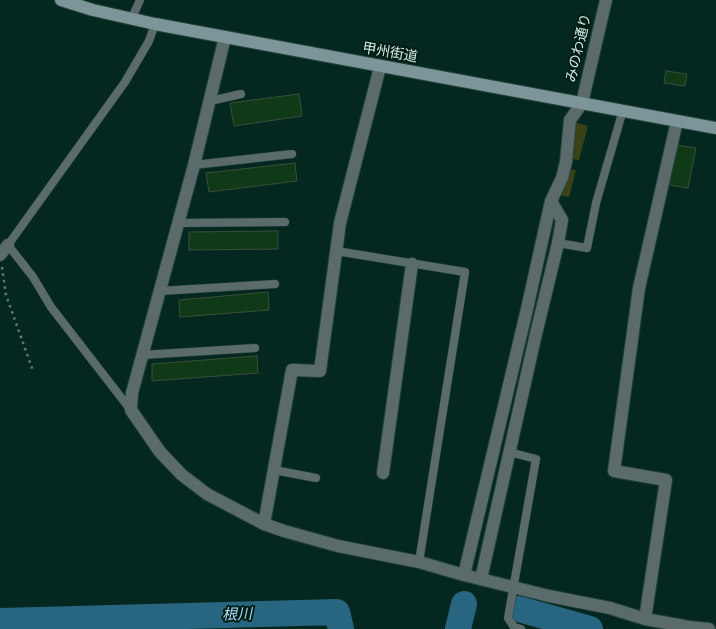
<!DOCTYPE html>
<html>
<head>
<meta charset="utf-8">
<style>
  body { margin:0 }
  canvas { display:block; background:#04271f }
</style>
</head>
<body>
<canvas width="716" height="629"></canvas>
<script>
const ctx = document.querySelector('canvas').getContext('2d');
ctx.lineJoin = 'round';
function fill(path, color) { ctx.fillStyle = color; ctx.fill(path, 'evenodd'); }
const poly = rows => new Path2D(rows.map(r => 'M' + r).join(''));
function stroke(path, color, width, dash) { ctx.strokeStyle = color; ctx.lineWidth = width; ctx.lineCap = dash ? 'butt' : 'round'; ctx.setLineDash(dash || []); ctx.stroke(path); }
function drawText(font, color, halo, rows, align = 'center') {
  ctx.font = font + ' Manrope,"Noto Sans JP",sans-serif'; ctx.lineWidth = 4; ctx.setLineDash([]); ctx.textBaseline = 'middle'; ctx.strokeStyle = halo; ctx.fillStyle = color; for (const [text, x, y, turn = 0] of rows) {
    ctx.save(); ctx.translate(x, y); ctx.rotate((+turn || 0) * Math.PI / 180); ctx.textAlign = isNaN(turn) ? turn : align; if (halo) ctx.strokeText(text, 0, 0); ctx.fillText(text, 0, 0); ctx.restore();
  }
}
fill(poly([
  [575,122,588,126,579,160,570,159],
  [569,169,576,170,569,197,559,195]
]), '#394115');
stroke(poly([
  [519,609,590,629],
  [0,621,337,612,341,629],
  [458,629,464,604]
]), '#286580', 26);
const building = poly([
  [666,71,687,74,685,86,664,83,666,71],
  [299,94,302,116,234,126,230,103,299,94],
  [677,145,696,148,688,188,669,185,677,145],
  [295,163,297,181,209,192,206,173,295,163],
  [278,231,278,249,189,250,189,232,278,231],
  [268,292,269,310,180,317,179,300,268,292],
  [257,356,258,373,152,381,152,364,257,356]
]);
fill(building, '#103a17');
stroke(building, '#394f3a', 1);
const service = poly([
  [131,20,140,0],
  [210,101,241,94],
  [194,165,292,154],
  [178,223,285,222],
  [558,243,587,248,596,203,623,110],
  [336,251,465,272,419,562],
  [160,291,275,284],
  [142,355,255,348],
  [130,409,51,307,33,277,8,245,125,82,149,41,155,24],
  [509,452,536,459,508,618,514,627,521,629],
  [274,470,316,478]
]);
const minor = poly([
  [225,37,194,165,132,393,131,410,160,452,182,475,207,494,264,524,284,531,338,546,419,562,464,575,549,596,610,608,645,619,689,627,709,629],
  [0,255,8,245],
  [383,473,412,264],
  [264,524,292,370,320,371,340,223,380,67],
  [464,575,527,309,551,201,562,178,566,162,570,120,582,103],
  [481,579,535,338,558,243,562,220,551,201],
  [645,619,666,480,614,471,639,288,677,121]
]);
const tertiary = poly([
  [582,103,606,0]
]);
const secondary = poly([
  [61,0,93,10,155,24,716,128]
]);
stroke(service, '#22433b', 9);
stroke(minor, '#22433b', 14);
stroke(tertiary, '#22433b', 14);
stroke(secondary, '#22433b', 14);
stroke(poly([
  [2,267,6,295,33,371]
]), '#5e7a73', 2.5, [2.5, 4]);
stroke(service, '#5b6b6c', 8);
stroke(minor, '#5b6b6c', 12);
stroke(tertiary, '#5b6b6c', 12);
stroke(secondary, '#7c9598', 12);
drawText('14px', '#d9ece6', '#001e16', [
  ["みのわ通り",579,48,-77],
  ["甲州街道",390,53,10]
]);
drawText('italic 15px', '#a7d9f3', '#001e16', [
  ["根川",237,615,-2]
]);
</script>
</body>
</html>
